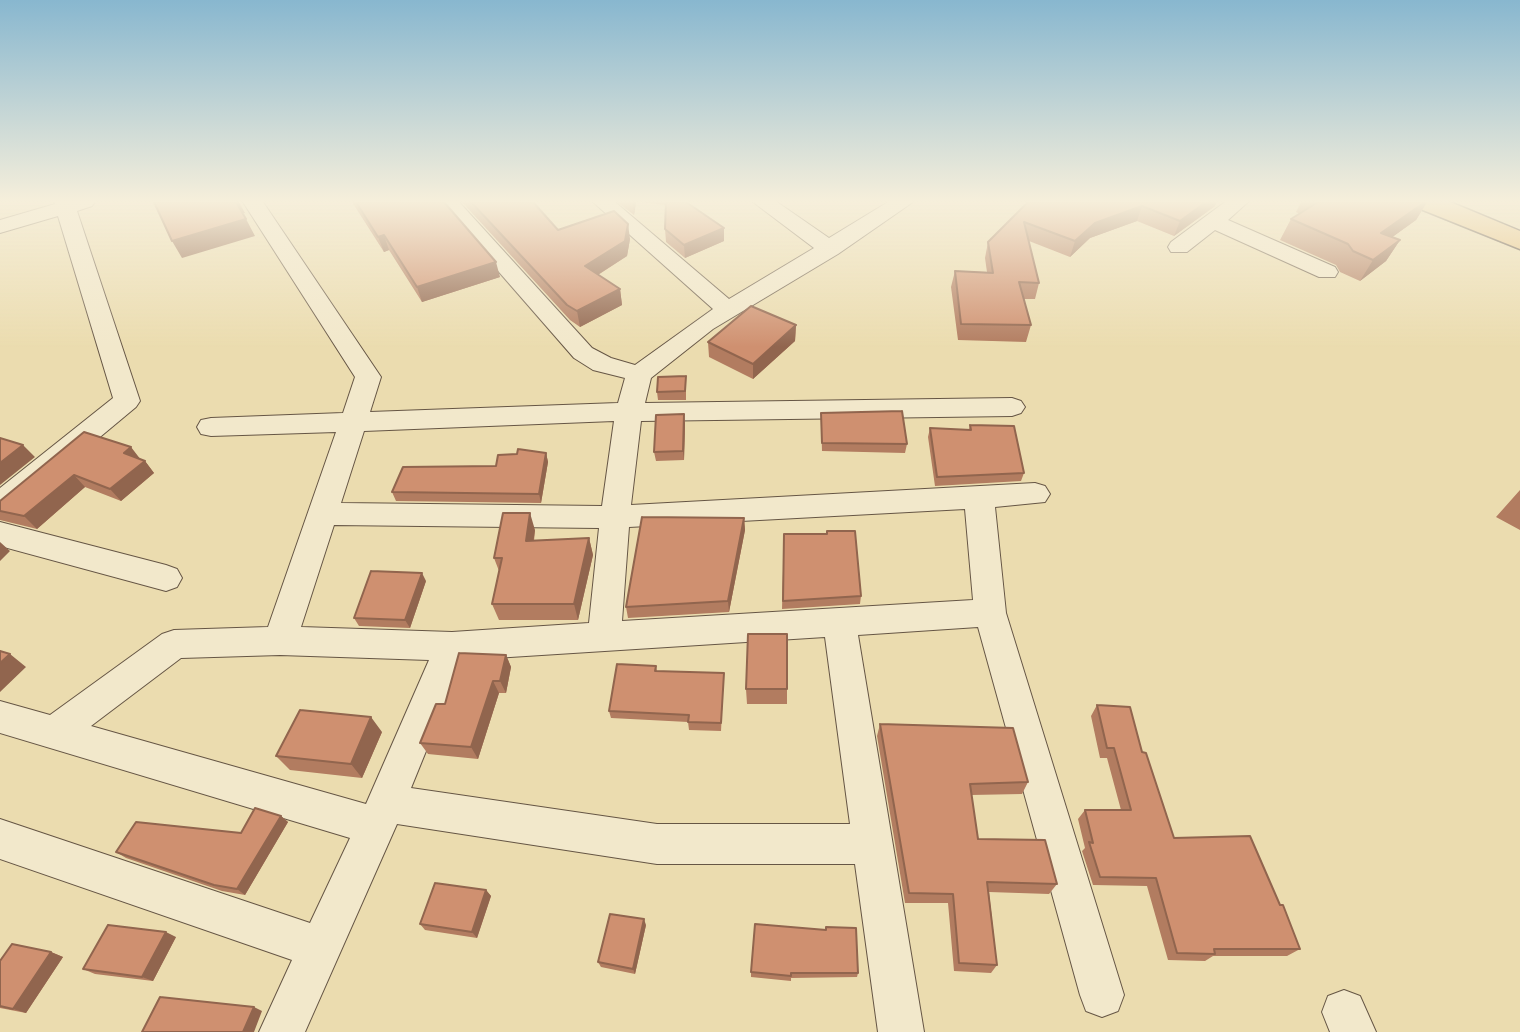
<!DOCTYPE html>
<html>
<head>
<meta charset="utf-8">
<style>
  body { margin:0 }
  canvas { display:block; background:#ebdcaf }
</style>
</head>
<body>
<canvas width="1520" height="1032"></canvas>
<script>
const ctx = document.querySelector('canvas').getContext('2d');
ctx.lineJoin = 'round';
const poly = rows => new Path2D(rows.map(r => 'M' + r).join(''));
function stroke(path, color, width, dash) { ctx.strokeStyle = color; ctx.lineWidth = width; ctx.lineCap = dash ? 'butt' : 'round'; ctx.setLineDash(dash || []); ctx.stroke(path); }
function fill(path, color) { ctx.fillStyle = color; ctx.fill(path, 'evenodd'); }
const minor = poly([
  [54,202,95,202,92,206,77,211,140,401,136,407,10,512,0,515,0,488,113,398,58,216,0,233,0,220,55,204,54,202],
  [243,202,263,202,381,377,370,412,618,403,625,378,593,370,574,358,438,202,459,202,592,348,611,358,635,365,713,309,593,202,615,202,729,299,814,248,753,202,777,202,829,238,888,202,913,202,838,254,713,329,651,378,645,403,1012,398,1021,401,1025,407,1021,413,1012,416,641,421,631,505,1035,483,1045,486,1050,494,1045,502,995,507,1006,613,1124,995,1118,1011,1102,1017,1086,1011,1080,995,978,627,858,635,924,1032,878,1032,855,864,657,864,397,824,305,1032,259,1032,292,960,0,859,0,819,310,923,350,838,0,733,0,701,50,715,162,634,174,630,268,627,336,432,211,436,201,434,197,427,201,420,211,418,343,413,355,377,243,202],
  [614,421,602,506,341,503,364,431,614,421],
  [965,509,973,600,622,621,629,527,965,509],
  [334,525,599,528,589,623,452,632,301,627,334,525],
  [825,637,850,824,657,824,411,788,463,660,825,637],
  [280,655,429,660,366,804,91,726,181,658,280,655],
  [1225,202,1248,202,1228,220,1335,267,1338,272,1335,277,1319,277,1215,230,1187,252,1171,252,1168,247,1171,242,1225,202],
  [0,522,166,565,177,569,182,578,177,587,166,591,0,546,0,522],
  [1344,990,1360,996,1376,1032,1330,1032,1322,1012,1328,996,1344,990]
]);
const primary = poly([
  [1414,202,1450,202,1520,231,1520,249,1418,208,1414,202]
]);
stroke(minor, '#665645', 2);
stroke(primary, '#392a22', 3);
fill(minor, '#f2e8cb');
fill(primary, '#e6be78');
fill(poly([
  [352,202,444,202,500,277,422,302,389,250,384,252],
  [462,202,533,202,558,230,630,239,627,256,598,275,620,289,622,305,580,327,570,320],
  [617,202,636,202,634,215],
  [639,202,686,202,724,228,724,241,685,258,666,242,665,229,666,205],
  [1028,202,1215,206,1174,236,1137,221,1090,238,1070,257,1029,241,1039,283,1035,299,1023,299,1031,325,1026,342,958,340,951,287,955,271,987,272,985,258,988,242],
  [1301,202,1427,202,1416,220,1392,237,1400,240,1386,261,1360,281,1340,272,1336,265,1280,240,1291,219,1300,214,1296,212],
  [796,325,795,341,753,379,709,357,708,342],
  [686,385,686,400,658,400,657,392],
  [821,413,907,444,905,453,822,451],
  [685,423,684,460,656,461,654,452],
  [970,425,1024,473,1021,481,935,486,928,437,930,428,969,430],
  [84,432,145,461,154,473,121,501,85,487,37,529,0,520,0,501],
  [546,453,548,462,541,503,396,501,392,492],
  [1520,490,1520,530,1496,517],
  [744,518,745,530,729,612,628,618,626,607],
  [535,530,534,541,589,538,593,555,578,620,499,620,492,604,499,571,494,558],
  [784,534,861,596,860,604,782,609],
  [426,581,410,628,359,626,354,618],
  [506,655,511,667,506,693,499,693,478,759,428,754,420,743,445,704],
  [656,666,657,671,724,673,721,731,689,730,688,722,611,718,609,711],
  [746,689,787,689,787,704,747,704],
  [1097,705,1142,752,1174,838,1280,905,1300,949,1287,956,1213,956,1205,961,1168,960,1147,886,1093,885,1082,851,1085,848,1078,819,1085,810,1121,810,1107,758,1100,758,1091,716],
  [880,724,1028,782,1022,794,971,795,978,839,1057,884,1049,894,989,892,997,965,991,973,954,971,948,903,905,903,877,736],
  [382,732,362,778,290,770,276,756],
  [281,816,288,822,245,895,222,891,126,858,116,852,241,833],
  [486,890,491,896,477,938,425,930,420,924],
  [646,925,635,974,601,967,598,962],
  [176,937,153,981,95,974,83,969],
  [51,952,63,957,26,1013,0,1008,0,961],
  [751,972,858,973,857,977,791,978,791,981,751,977]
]), '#b27c60');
fill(poly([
  [235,202,239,202,245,213,241,214],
  [633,202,636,202,634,215],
  [1206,202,1217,202,1215,206,1174,236,1180,221],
  [1425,202,1427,202,1416,220,1369,254,1381,233],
  [1142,206,1137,221,1090,238,1070,257,1075,241,1095,223],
  [246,219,255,236,182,258,172,241],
  [628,224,630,239,627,256,588,281,585,266],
  [724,228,724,241,685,258,684,245],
  [384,235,389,250,384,252,378,237],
  [1400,240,1386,261,1360,281,1373,260],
  [496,262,500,277,422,302,417,287],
  [620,289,622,305,580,327,577,311],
  [796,325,795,341,753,379,753,364],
  [684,414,685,423,684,460,683,451],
  [23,445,35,457,0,485,0,463],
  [131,447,141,460,124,453],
  [546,453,548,462,541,503,539,494],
  [145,461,154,473,121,501,110,489],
  [74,475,85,487,37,529,24,516],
  [530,513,535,530,531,558,526,541],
  [744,518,745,530,729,612,728,601],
  [589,538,593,555,578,620,574,604],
  [0,542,10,551,0,561],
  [422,573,426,581,410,628,405,620],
  [10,654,26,667,0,692,0,663],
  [506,655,511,667,506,693,500,681],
  [493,681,499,693,478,759,471,747],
  [371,717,382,732,362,778,351,764],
  [281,816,288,822,245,895,237,889],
  [486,890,491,896,477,938,472,932],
  [644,919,646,925,635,974,633,969],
  [166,932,176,937,153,981,142,977],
  [51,952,63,957,26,1013,13,1009],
  [254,1007,262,1011,254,1032,243,1032]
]), '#91654e');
const building = poly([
  [154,202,236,202,246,219,172,241,154,202],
  [356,202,444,202,496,262,417,287,384,235,378,237,356,202],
  [471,202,533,202,558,230,614,211,628,224,625,241,585,266,620,289,577,311,567,305,471,202],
  [666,202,686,202,724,228,684,245,665,229,666,202],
  [1028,202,1206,202,1180,221,1142,206,1095,223,1075,241,1024,222,1039,283,1019,282,1031,325,961,324,955,271,993,273,988,242,1028,202],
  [1318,202,1425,202,1381,233,1400,240,1373,260,1353,251,1348,244,1291,219,1318,202],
  [751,306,796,325,753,364,708,342,751,306],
  [686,376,685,391,657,392,658,377,686,376],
  [902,411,907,444,822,443,821,413,902,411],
  [684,414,683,451,654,452,656,415,684,414],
  [970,425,1014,426,1024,473,937,477,930,428,971,430,970,425],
  [84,432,131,447,124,453,145,461,110,489,74,475,24,516,0,511,0,501,84,432],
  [0,438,23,445,0,463,0,438],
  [518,449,546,453,539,494,392,492,403,467,496,466,498,455,517,454,518,449],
  [503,513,530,513,526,541,589,538,574,604,492,604,502,558,494,558,503,513],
  [642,517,744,518,728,601,626,607,642,517],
  [827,531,855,531,861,596,783,601,784,534,827,534,827,531],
  [371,571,422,573,405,620,354,618,371,571],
  [748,634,787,634,787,689,746,689,748,634],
  [0,651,10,654,0,663,0,651],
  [459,653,506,655,500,681,493,681,471,747,420,743,436,704,445,704,459,653],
  [617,664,656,666,655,671,724,673,721,723,688,722,689,715,609,711,617,664],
  [1097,705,1130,707,1142,752,1146,753,1174,838,1250,836,1280,905,1283,905,1300,949,1214,949,1215,954,1177,953,1156,878,1100,877,1089,842,1093,843,1085,810,1131,810,1114,748,1107,748,1097,705],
  [300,710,371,717,351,764,276,756,300,710],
  [880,724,1013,728,1028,782,970,784,978,839,1045,840,1057,884,987,882,997,965,959,963,953,894,909,893,880,724],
  [255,808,281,816,237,889,214,885,116,852,136,822,241,833,255,808],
  [435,883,486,890,472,932,420,924,435,883],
  [610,914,644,919,633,969,598,962,610,914],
  [755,924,826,930,826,927,856,928,858,973,791,973,791,976,751,972,755,924],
  [108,925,166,932,142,977,83,969,108,925],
  [12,944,51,952,13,1009,0,1006,0,961,12,944],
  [160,997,254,1007,243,1032,142,1032,160,997]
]);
fill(building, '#cf9070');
stroke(building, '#91654e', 2);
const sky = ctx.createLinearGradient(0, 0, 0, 347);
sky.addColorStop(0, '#88b7cf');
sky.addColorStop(0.58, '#f6efdb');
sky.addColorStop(1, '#f6efdb00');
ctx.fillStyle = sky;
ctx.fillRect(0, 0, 1520, 347);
</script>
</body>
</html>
